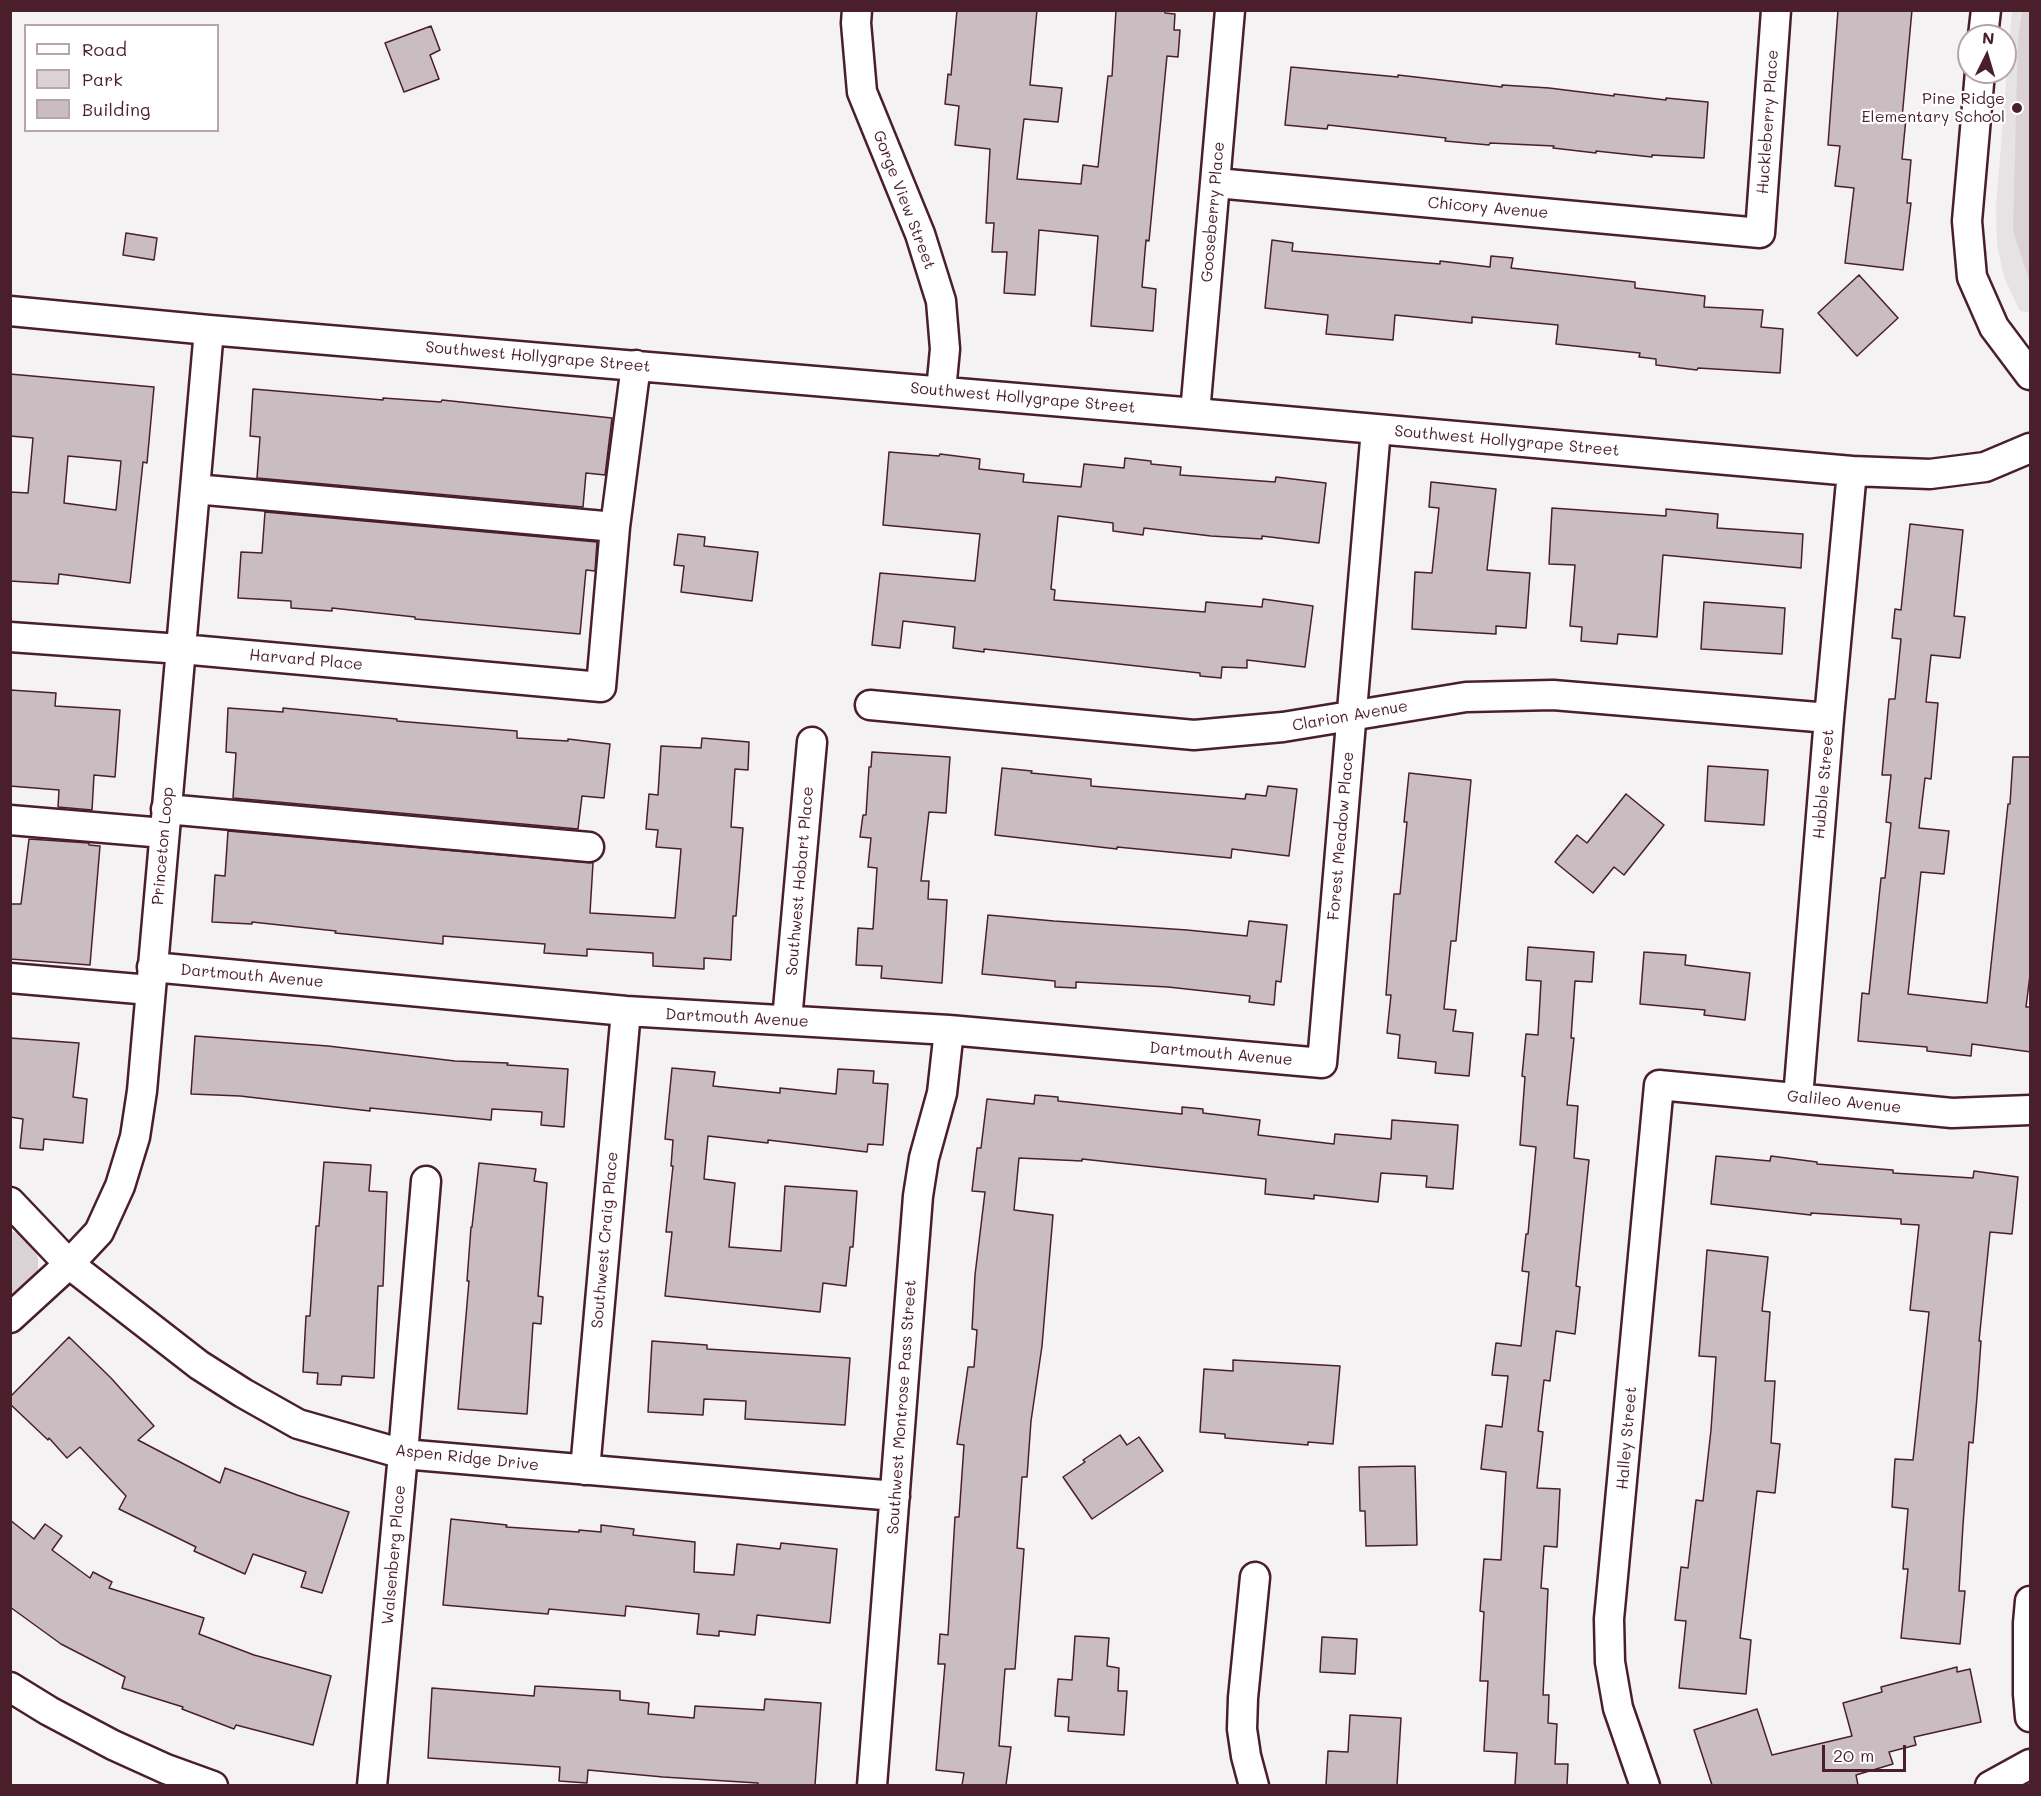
<!DOCTYPE html>
<html>
<head>
<meta charset="utf-8">
<style>
  body { margin:0 }
  #map { position:relative; width:2041px; height:1796px; overflow:hidden; background:#f4f2f2; font-family:Mali,sans-serif }
  canvas { display:block }
  .frame { position:absolute; inset:0; border:12px solid #4a1f2b; pointer-events:none }
  .legend { position:absolute; left:24px; top:24px; width:195px; height:108px; box-sizing:border-box; background:#fff; border:2px solid #b7a5aa; margin:0; padding:8px 10px; list-style:none; font-size:18px; color:#4a1f2b }
  .legend li { display:flex; align-items:center; gap:12px; height:30px }
  .legend b { width:30px; border:2px solid #b7a5aa }
  .north { position:absolute; left:1957px; top:24px; width:60px; height:60px; box-sizing:border-box; background:#fff; border:2px solid #b7a5aa; border-radius:50%; rotate:5deg; font-size:16px; font-weight:700; line-height:24px; text-align:center; color:#4a1f2b }
  .north::after { content:''; display:block; margin:auto; width:21px; height:27px; background:#4a1f2b; clip-path:polygon(50% 0,100% 100%,50% 72%,0 100%) }
  .scale { position:absolute; left:1822px; top:1745px; width:84px; height:27px; box-sizing:border-box; border:3px solid #4a1f2b; border-top:0; padding-left:8px; font-size:18px; line-height:21px; white-space:nowrap; color:#4a1f2b; -webkit-text-stroke:4px #fff; paint-order:stroke }
</style>
</head>
<body>
<div id="map">
<canvas width="2041" height="1796"></canvas>
<div class="frame"></div>
<ul class="legend">
<li><b style="height:8px;background:#fff"></b>Road</li>
<li><b style="height:16px;background:#dbd2d5"></b>Park</li>
<li><b style="height:16px;background:#cabdc1"></b>Building</li>
</ul>
<div class="north">N</div>
<div class="scale">20 m</div>
</div>
<script>
const ctx = document.querySelector('canvas').getContext('2d');
ctx.lineJoin = 'round';
function fill(path, color) { ctx.fillStyle = color; ctx.fill(path, 'evenodd'); }
const poly = rows => new Path2D(rows.map(r => 'M' + r).join(''));
function stroke(path, color, width, dash) { ctx.strokeStyle = color; ctx.lineWidth = width; ctx.lineCap = dash ? 'butt' : 'round'; ctx.setLineDash(dash || []); ctx.stroke(path); }
function drawText(font, color, halo, rows, align = 'center') {
  ctx.font = font + ' Mali,sans-serif'; ctx.lineWidth = 4.5; ctx.setLineDash([]); ctx.textBaseline = 'middle'; ctx.strokeStyle = halo; ctx.fillStyle = color; for (const [text, x, y, turn = 0] of rows) {
    ctx.save(); ctx.translate(x, y); ctx.rotate((+turn || 0) * Math.PI / 180); ctx.textAlign = isNaN(turn) ? turn : align; if (halo) ctx.strokeText(text, 0, 0); ctx.fillText(text, 0, 0); ctx.restore();
  }
}
fill(poly([
  [2012,11,2030,11,2030,312,2020,311,2004,277,1997,244,1996,206]
]), '#e7e2e3');
fill(poly([
  [2022,11,2030,11,2030,283,2013,231,2018,40],
  [11,1231,25,1236,34,1246,38,1259,38,1271,31,1284,11,1293]
]), '#dbd2d5');
const building = poly([
  [957,10,1037,10,1030,85,1062,88,1058,122,1024,119,1017,179,1081,184,1083,165,1098,167,1108,76,1112,76,1116,10,1165,10,1165,13,1175,14,1174,30,1180,30,1178,57,1167,56,1149,241,1146,240,1142,287,1156,289,1153,331,1091,326,1098,236,1039,230,1035,295,1004,293,1007,252,992,252,994,223,986,223,990,149,955,145,959,106,945,104,948,74,951,75,957,10],
  [1838,10,1912,10,1902,118,1906,118,1902,159,1911,160,1907,203,1911,203,1903,270,1845,263,1854,188,1835,186,1840,146,1828,145,1838,10],
  [431,26,440,50,430,55,439,79,404,92,385,43,431,26],
  [1291,67,1398,77,1398,75,1502,87,1502,85,1549,88,1614,96,1614,94,1666,100,1666,98,1708,102,1704,158,1652,155,1652,157,1596,151,1596,153,1553,148,1554,146,1490,143,1489,145,1445,141,1446,138,1328,125,1327,129,1285,125,1291,67],
  [126,233,157,238,154,260,123,255,126,233],
  [1272,240,1293,243,1292,251,1440,264,1440,261,1490,267,1491,256,1513,258,1511,268,1635,282,1635,288,1705,296,1704,307,1763,310,1761,327,1783,329,1780,373,1698,368,1697,370,1656,365,1656,359,1639,357,1640,353,1556,344,1558,325,1472,317,1472,323,1395,315,1393,340,1326,334,1328,315,1265,308,1272,240],
  [1859,275,1898,318,1857,356,1818,313,1859,275],
  [10,374,154,387,147,463,143,462,130,583,59,574,58,584,10,581,10,492,28,493,33,438,10,436,10,374],
  [68,456,121,461,116,510,64,503,68,456],
  [253,389,383,400,383,398,441,402,442,400,612,418,605,475,586,473,583,507,257,478,260,437,250,436,253,389],
  [889,452,939,456,940,454,980,459,979,469,1024,474,1023,482,1081,487,1084,464,1124,468,1125,458,1151,461,1151,464,1181,467,1180,475,1275,482,1276,477,1326,483,1319,543,1262,536,1262,539,1211,536,1144,528,1143,535,1113,531,1113,523,1058,516,1051,589,1055,590,1054,600,1205,612,1206,602,1262,607,1263,599,1313,606,1305,667,1247,660,1247,668,1222,667,1221,678,1200,676,1200,673,984,649,984,652,953,648,955,627,903,621,900,648,872,645,880,573,975,581,980,534,883,525,889,452],
  [1431,482,1496,489,1487,570,1530,573,1526,628,1496,626,1496,634,1412,629,1415,572,1432,573,1439,508,1429,507,1431,482],
  [1552,508,1666,516,1666,509,1718,514,1717,528,1803,534,1801,568,1663,555,1657,637,1618,634,1617,644,1581,641,1582,627,1570,626,1575,565,1549,564,1552,508],
  [265,512,597,542,595,571,586,570,580,634,415,619,415,617,332,608,332,611,291,608,291,601,238,598,241,552,262,553,265,512],
  [1910,524,1963,530,1954,616,1965,617,1960,658,1931,655,1926,702,1938,703,1931,779,1925,778,1919,828,1949,831,1944,874,1921,872,1908,994,1987,1003,2008,804,2010,804,2013,757,2031,757,2031,967,2026,1007,2031,1007,2031,1052,1972,1044,1971,1056,1927,1051,1927,1047,1858,1041,1862,993,1869,994,1881,878,1885,878,1891,823,1886,822,1891,775,1882,775,1889,699,1895,699,1901,639,1892,638,1895,609,1901,610,1910,524],
  [678,534,705,537,704,546,758,552,752,601,681,592,684,566,674,565,678,534],
  [1704,602,1785,608,1782,654,1701,649,1704,602],
  [10,690,56,693,55,706,120,710,115,777,94,775,92,810,58,807,59,790,10,786,10,690],
  [228,708,283,712,283,708,397,719,397,721,517,731,517,738,568,741,568,739,610,744,604,798,582,796,578,829,233,798,236,753,226,752,228,708],
  [702,738,749,742,748,770,735,769,731,827,743,828,736,916,733,916,731,960,704,958,704,969,653,966,653,953,587,949,587,956,544,953,545,944,443,936,443,944,335,933,336,931,252,922,252,924,212,922,215,875,225,876,228,831,593,863,590,913,675,918,681,849,656,847,658,830,646,829,649,794,658,795,661,746,701,748,702,738],
  [872,752,950,757,946,813,929,812,921,881,929,881,928,899,947,900,942,983,881,978,882,966,856,965,858,928,873,929,877,868,868,867,871,838,860,837,863,815,866,815,869,767,871,767,872,752],
  [1708,766,1768,770,1764,825,1705,821,1708,766],
  [1002,768,1032,771,1031,773,1091,779,1091,786,1245,799,1246,794,1266,796,1268,786,1297,789,1289,856,1232,849,1231,858,1117,847,1117,849,995,835,1002,768],
  [1409,773,1471,780,1456,941,1451,941,1444,1009,1456,1010,1453,1031,1473,1033,1469,1076,1435,1073,1436,1062,1398,1058,1400,1035,1387,1033,1391,995,1386,995,1394,894,1400,894,1407,822,1404,822,1409,773],
  [1626,794,1664,825,1624,875,1614,867,1593,893,1555,862,1577,835,1587,843,1626,794],
  [29,839,89,843,89,845,100,846,90,965,10,959,10,904,21,904,29,839],
  [988,915,1054,921,1187,930,1247,936,1249,921,1287,925,1281,982,1276,981,1274,1005,1249,1002,1250,996,1168,987,1076,982,1076,988,1055,987,1055,981,982,974,988,915],
  [1528,947,1594,952,1592,982,1575,981,1571,1038,1574,1038,1567,1105,1578,1106,1574,1158,1589,1160,1576,1286,1580,1287,1575,1334,1556,1331,1550,1381,1544,1380,1538,1431,1543,1432,1537,1488,1560,1489,1557,1547,1544,1546,1541,1588,1548,1589,1543,1695,1549,1695,1548,1723,1557,1724,1555,1764,1568,1764,1567,1785,1515,1785,1517,1753,1484,1751,1488,1681,1480,1681,1484,1612,1480,1611,1484,1559,1501,1560,1506,1472,1481,1469,1486,1425,1502,1427,1508,1376,1492,1375,1496,1343,1521,1346,1529,1272,1522,1271,1526,1234,1528,1234,1536,1147,1520,1145,1525,1077,1522,1076,1526,1034,1538,1035,1541,981,1526,980,1528,947],
  [1644,952,1686,955,1685,965,1750,973,1745,1020,1704,1015,1705,1010,1640,1004,1644,952],
  [195,1036,328,1046,455,1061,508,1063,507,1065,568,1069,564,1127,541,1125,542,1112,492,1109,491,1120,370,1108,370,1111,240,1096,191,1094,195,1036],
  [10,1038,79,1043,73,1097,87,1099,83,1143,44,1139,43,1150,20,1148,23,1119,10,1117,10,1038],
  [672,1068,715,1072,713,1086,780,1093,780,1088,836,1094,838,1069,874,1071,873,1083,888,1084,883,1145,868,1144,867,1152,768,1140,768,1143,708,1136,704,1179,735,1183,729,1247,781,1251,785,1186,857,1191,853,1247,850,1247,846,1286,823,1283,820,1312,665,1296,672,1232,666,1232,673,1166,671,1166,673,1140,665,1139,672,1068],
  [1035,1095,1058,1097,1058,1101,1182,1114,1182,1107,1203,1109,1203,1113,1260,1120,1258,1135,1334,1144,1335,1134,1391,1139,1392,1120,1458,1125,1453,1189,1426,1187,1427,1176,1381,1173,1378,1202,1314,1195,1314,1199,1265,1194,1266,1179,1082,1159,1082,1161,1019,1158,1014,1210,1053,1215,1042,1346,1031,1421,1027,1477,1022,1477,1017,1548,1024,1549,1015,1669,1005,1669,999,1746,1011,1747,1006,1785,962,1785,964,1773,936,1770,945,1664,938,1664,940,1634,948,1635,955,1517,959,1517,964,1445,957,1444,968,1367,974,1367,977,1330,972,1329,975,1275,985,1192,972,1191,977,1148,981,1148,987,1099,1034,1104,1035,1095],
  [1716,1156,1770,1161,1771,1156,1817,1162,1817,1164,1893,1170,1893,1173,1973,1178,1974,1171,2018,1177,2012,1234,1990,1232,1979,1341,1981,1341,1977,1397,1973,1443,1969,1442,1963,1525,1959,1591,1965,1591,1960,1644,1901,1638,1908,1569,1903,1569,1908,1509,1892,1507,1895,1459,1913,1460,1929,1312,1910,1310,1919,1225,1901,1224,1901,1219,1811,1213,1811,1215,1711,1204,1716,1156],
  [324,1162,371,1165,369,1191,387,1192,383,1286,378,1286,374,1378,342,1376,341,1385,317,1384,318,1373,303,1372,306,1316,310,1316,316,1226,319,1226,324,1162],
  [479,1163,536,1169,534,1181,547,1183,538,1296,543,1297,541,1324,533,1323,527,1414,458,1409,469,1281,467,1281,471,1227,472,1227,479,1163],
  [1707,1250,1768,1257,1762,1311,1770,1312,1765,1381,1775,1381,1771,1443,1780,1444,1775,1493,1757,1491,1740,1638,1751,1640,1746,1694,1679,1688,1686,1621,1675,1620,1681,1567,1688,1568,1696,1500,1703,1501,1711,1430,1716,1357,1699,1356,1707,1250],
  [69,1337,111,1378,154,1426,138,1440,220,1483,225,1468,297,1495,349,1512,322,1593,301,1587,306,1572,253,1554,245,1574,194,1551,196,1547,119,1509,126,1496,80,1447,67,1458,49,1438,48,1440,10,1404,10,1397,69,1337],
  [652,1341,707,1345,707,1349,850,1358,845,1425,745,1419,746,1401,704,1399,703,1415,648,1412,652,1341],
  [1233,1360,1340,1366,1333,1444,1308,1442,1308,1445,1225,1438,1225,1434,1200,1432,1204,1369,1233,1371,1233,1360],
  [1120,1435,1127,1445,1139,1437,1163,1471,1092,1519,1063,1477,1085,1462,1083,1460,1120,1435],
  [1415,1466,1417,1545,1366,1546,1365,1511,1360,1511,1359,1467,1415,1466],
  [451,1519,507,1525,506,1527,579,1532,579,1530,601,1532,601,1525,634,1529,633,1535,695,1542,694,1572,734,1575,737,1544,780,1549,781,1543,837,1549,830,1623,757,1615,755,1635,719,1631,719,1636,697,1634,699,1614,626,1606,625,1616,549,1609,548,1614,443,1605,451,1519],
  [10,1520,34,1539,45,1524,62,1536,52,1550,90,1578,93,1572,112,1582,109,1588,204,1618,199,1634,254,1655,331,1676,313,1745,236,1725,234,1729,182,1709,183,1707,122,1688,125,1677,61,1644,10,1607,10,1520],
  [1075,1636,1109,1638,1107,1666,1119,1668,1118,1691,1127,1691,1124,1735,1068,1731,1069,1717,1055,1716,1058,1679,1072,1680,1075,1636],
  [1322,1637,1357,1639,1355,1674,1320,1672,1322,1637],
  [1957,1667,1957,1672,1970,1669,1981,1722,1914,1737,1916,1745,1889,1752,1893,1764,1856,1775,1858,1785,1712,1785,1694,1730,1757,1709,1772,1755,1852,1736,1843,1703,1882,1692,1881,1687,1957,1667],
  [535,1686,620,1691,620,1700,649,1703,648,1714,694,1718,695,1706,764,1710,765,1699,821,1703,815,1785,758,1785,758,1783,663,1777,588,1770,587,1783,559,1781,560,1767,428,1758,432,1688,534,1696,535,1686],
  [1350,1715,1401,1718,1397,1785,1326,1785,1328,1751,1348,1752,1350,1715]
]);
fill(building, '#cabdc1');
stroke(building, '#4a1f2b', 1.5);
const minor = poly([
  [857,10,856,23,862,92,920,234,941,301,945,349,941,391],
  [1983,36,1986,10],
  [1980,72,1967,221,1972,277,1994,327,2030,375],
  [1216,183,1760,233,1776,10],
  [10,311,209,330,1195,413,1852,471,1930,474,1985,467,2030,448],
  [1195,413,1230,10],
  [195,489,615,527],
  [10,637,181,649,601,687,615,527,636,365],
  [870,705,1194,735,1283,727,1466,697,1553,695,1829,718],
  [166,809,589,847],
  [10,820,164,833],
  [152,967,626,1011,949,1030,1322,1063,1376,429],
  [10,978,150,990],
  [787,1020,812,742],
  [1798,1098,1829,718,1852,471],
  [10,1202,69,1264,199,1365,243,1393,298,1424,403,1454,895,1496],
  [10,1318,69,1264,99,1232,120,1186,135,1137,142,1091,209,330],
  [585,1470,626,1011],
  [2030,1601,2028,1623,2028,1694,2030,1717],
  [10,1687,49,1711,113,1745,166,1769,213,1786],
  [372,1786,403,1454,426,1181],
  [872,1786,918,1196,924,1158,942,1093,949,1030],
  [1254,1786,1246,1756,1242,1729,1243,1698,1255,1577],
  [1645,1786,1618,1708,1610,1662,1609,1619,1659,1085,1952,1113,2030,1110],
  [1990,1786,2030,1764]
]);
stroke(minor, '#4a1f2b', 33);
stroke(minor, '#fff', 28);
for (const [x, y, r, color] of [
  [2017,108,6,"#4a1f2b"]
]) { const dot = new Path2D(); dot.arc(x, y, r, 0, 2 * Math.PI); ctx.fillStyle = color; ctx.fill(dot); stroke(dot, '#fff', 2); }
drawText('16px', '#4a1f2b', '#fff', [
  ["Pine Ridge",2005,99],
  ["Elementary School",2005,117]
], 'right');
drawText('16px', '#4a1f2b', '#fff', [
  ["Huckleberry Place",1768,122,-86],
  ["Gorge View Street",904,200,69],
  ["Chicory Avenue",1488,208,5],
  ["Gooseberry Place",1213,212,-85],
  ["Southwest Hollygrape Street",538,357,5],
  ["Southwest Hollygrape Street",1023,398,5],
  ["Southwest Hollygrape Street",1507,441,5],
  ["Harvard Place",306,660,5],
  ["Clarion Avenue",1350,716,-10],
  ["Hubble Street",1824,784,-85],
  ["Forest Meadow Place",1341,836,-85],
  ["Princeton Loop",163,846,-85],
  ["Southwest Hobart Place",800,881,-85],
  ["Dartmouth Avenue",252,976,5],
  ["Dartmouth Avenue",737,1018,3],
  ["Dartmouth Avenue",1221,1054,5],
  ["Galileo Avenue",1844,1102,6],
  ["Southwest Craig Place",605,1240,-85],
  ["Southwest Montrose Pass Street",902,1407,-86],
  ["Halley Street",1627,1438,-85],
  ["Aspen Ridge Drive",467,1458,6],
  ["Walsenberg Place",394,1555,-85]
]);
</script>
</body>
</html>
